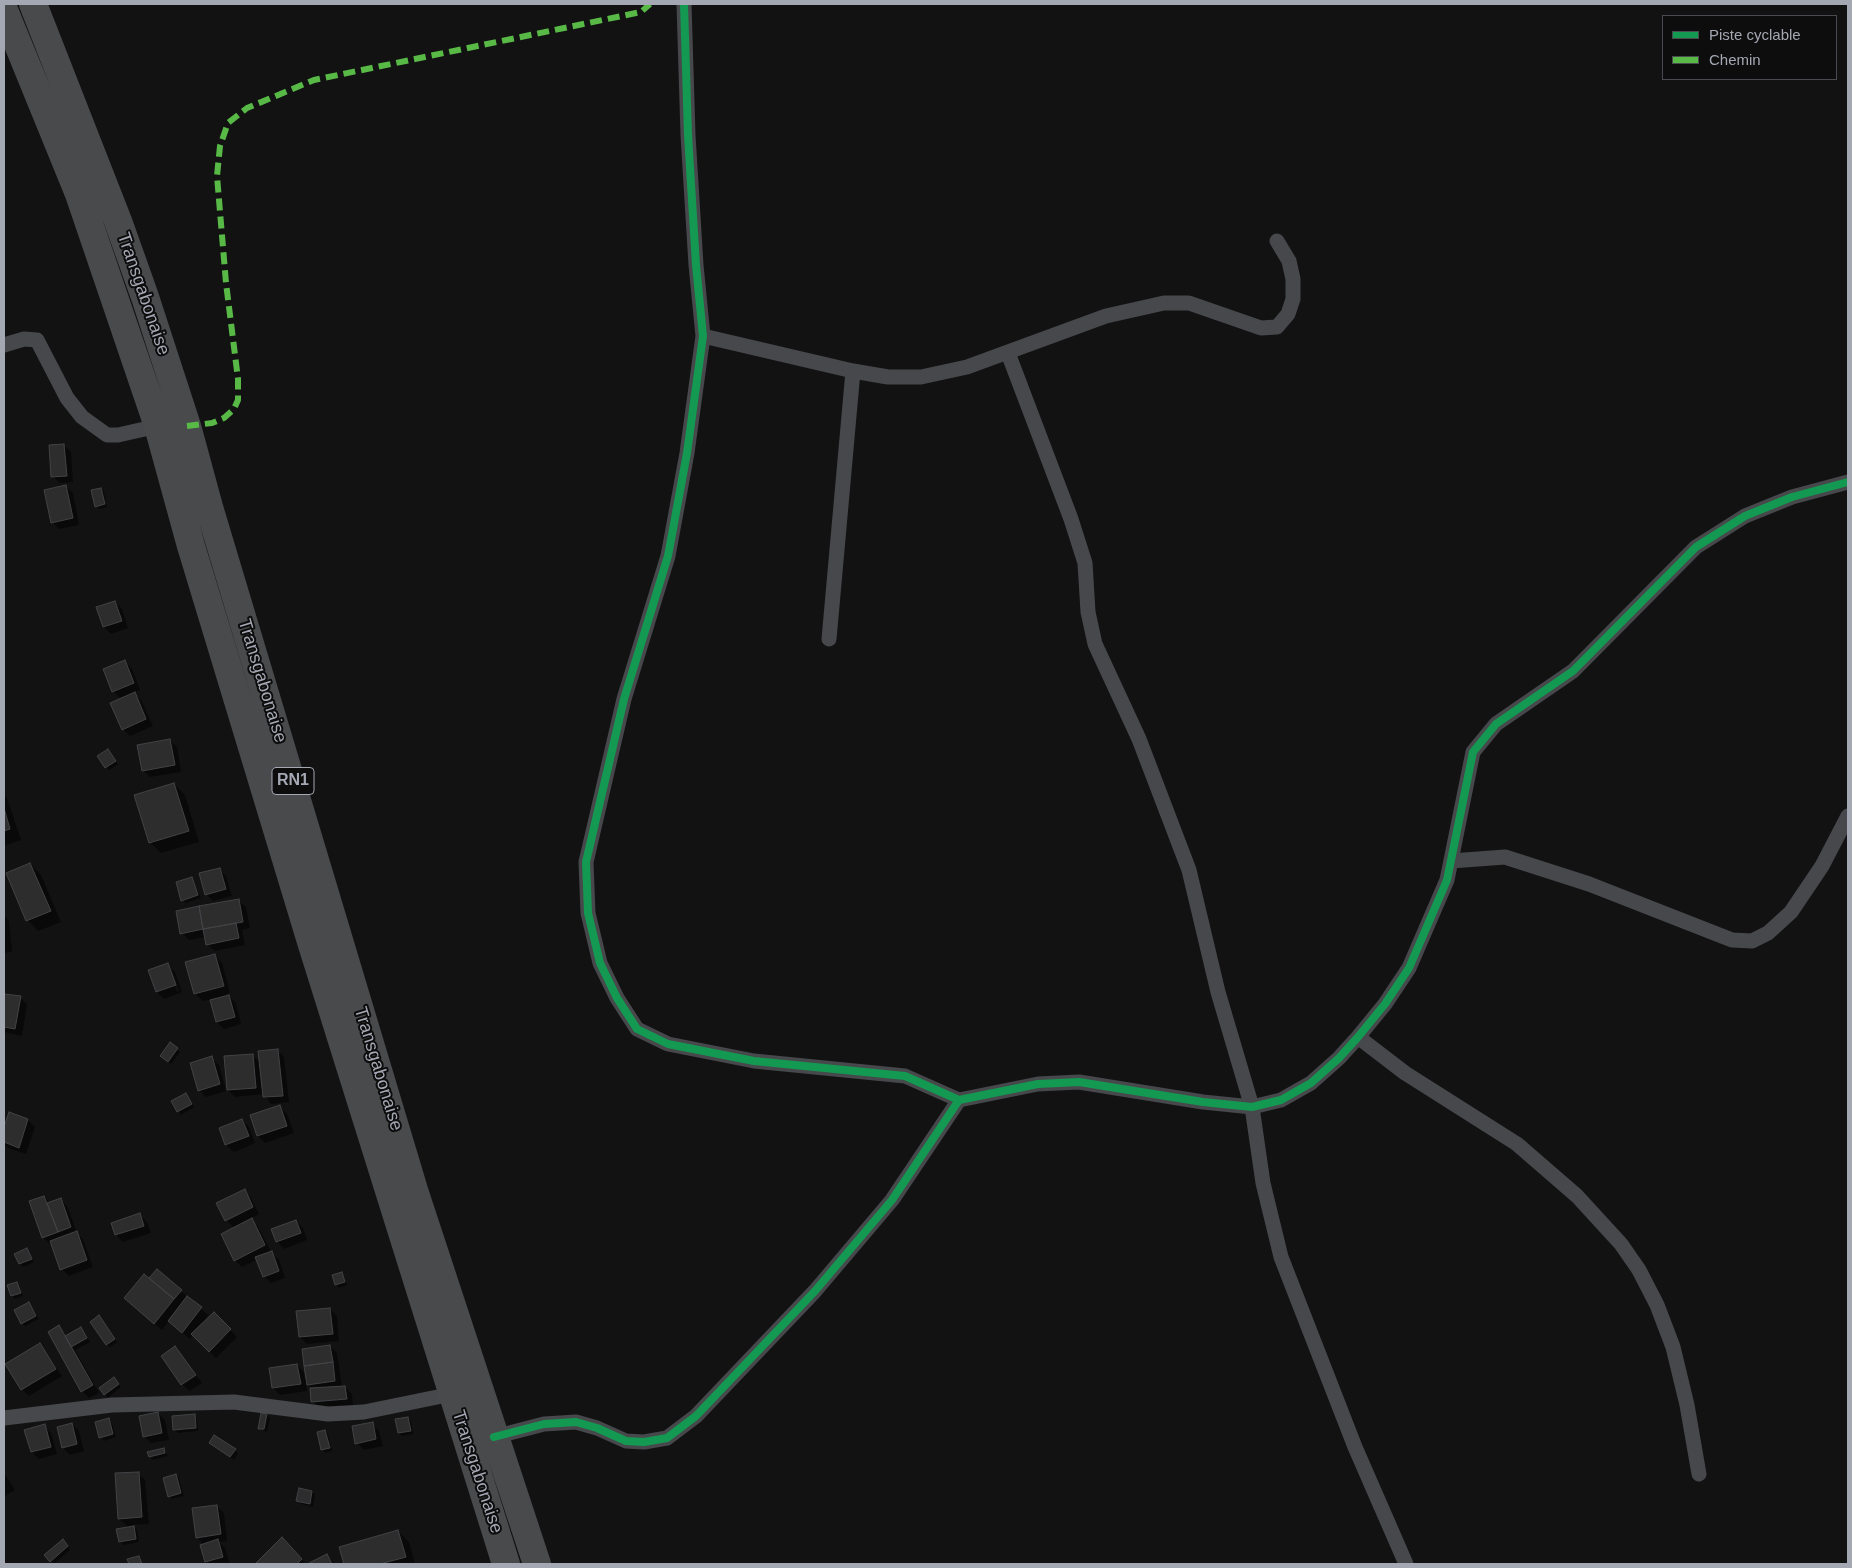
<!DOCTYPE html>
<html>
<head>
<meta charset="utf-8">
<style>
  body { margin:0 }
  #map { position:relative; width:1852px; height:1568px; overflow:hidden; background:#121213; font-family:Arial,sans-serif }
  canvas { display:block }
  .frame { position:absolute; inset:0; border:5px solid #a4a8b3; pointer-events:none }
  .legend { position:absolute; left:1662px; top:15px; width:175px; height:65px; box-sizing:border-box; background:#0d0d0e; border:1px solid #494b50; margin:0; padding:6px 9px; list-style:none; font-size:15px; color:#a4a8b3 }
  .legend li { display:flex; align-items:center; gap:10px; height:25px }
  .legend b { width:25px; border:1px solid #494b50 }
</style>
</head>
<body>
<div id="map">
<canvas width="1852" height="1568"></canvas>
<div class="frame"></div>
<ul class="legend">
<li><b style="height:6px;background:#139951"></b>Piste cyclable</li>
<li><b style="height:6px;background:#58b947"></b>Chemin</li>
</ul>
</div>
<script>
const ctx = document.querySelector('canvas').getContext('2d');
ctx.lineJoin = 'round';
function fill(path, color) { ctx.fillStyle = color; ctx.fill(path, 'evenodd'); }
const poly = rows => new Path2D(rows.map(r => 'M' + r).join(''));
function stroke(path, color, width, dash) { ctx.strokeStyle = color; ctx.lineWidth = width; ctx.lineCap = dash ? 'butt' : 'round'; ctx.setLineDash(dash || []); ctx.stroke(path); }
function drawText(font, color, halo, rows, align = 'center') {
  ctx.font = font + ' Arial,sans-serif'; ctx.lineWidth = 4; ctx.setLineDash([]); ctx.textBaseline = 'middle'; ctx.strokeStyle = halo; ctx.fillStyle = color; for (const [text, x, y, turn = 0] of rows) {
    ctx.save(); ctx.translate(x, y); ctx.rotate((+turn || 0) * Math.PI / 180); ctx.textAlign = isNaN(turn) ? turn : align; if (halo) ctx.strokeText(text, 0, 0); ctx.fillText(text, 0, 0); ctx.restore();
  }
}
fill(poly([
  [63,445,71,452,73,482,60,483,52,476],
  [65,486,73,493,79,525,59,529,52,522],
  [100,489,104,492,107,507,99,509,96,506],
  [115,602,122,609,128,628,111,634,104,627],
  [125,662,132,669,140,690,134,693,141,700,153,726,130,736,123,729,121,699,113,691],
  [169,740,177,747,181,772,150,777,143,770],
  [108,750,118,764,109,770,106,767],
  [174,784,185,795,199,842,161,853,150,842],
  [4,794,7,798,21,840,4,846],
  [30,864,41,875,61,922,38,931,28,920],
  [219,869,226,876,232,896,213,901,206,894],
  [192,879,201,898,186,903,182,900],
  [238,900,246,907,250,928,242,930,245,945,215,951,207,944,206,937,189,940,182,933],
  [4,915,9,921,12,952,4,953],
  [215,956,222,963,230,993,227,994,236,1003,241,1024,224,1029,217,1022,211,999,203,1001,195,994,187,963],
  [168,965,175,972,182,992,164,999,157,992],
  [169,971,172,971,179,991,177,991],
  [4,995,20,997,27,1005,22,1036,4,1032],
  [177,1049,180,1052,171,1064,164,1059],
  [277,1050,284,1057,289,1102,271,1104,264,1094,235,1097,228,1090,252,1055,261,1063],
  [211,1058,219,1065,226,1091,206,1097,199,1090],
  [186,1094,194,1107,181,1115,172,1102],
  [280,1107,287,1114,294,1133,265,1143,258,1136,252,1116],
  [10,1114,28,1120,35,1127,26,1154,8,1148,4,1144,4,1131],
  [242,1120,249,1127,255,1143,234,1152,226,1145,220,1128],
  [244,1190,251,1198,259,1214,250,1219,258,1227,272,1253,279,1260,285,1278,271,1283,264,1276,258,1259,242,1267,235,1260,234,1228,226,1220],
  [44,1197,50,1203,60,1199,67,1206,77,1233,83,1240,93,1267,69,1276,62,1269,52,1244,50,1244,43,1237],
  [140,1215,147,1222,151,1233,123,1242,116,1235,113,1224],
  [296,1221,303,1228,307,1240,284,1249,277,1241],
  [26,1249,34,1262,23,1267,20,1264],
  [157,1270,208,1315,203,1325,214,1314,237,1337,216,1358,193,1334,190,1339,169,1321,162,1330,132,1305],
  [342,1274,347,1285,339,1288,336,1284],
  [17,1283,23,1296,15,1299,12,1296],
  [29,1303,39,1319,25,1326,22,1323],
  [330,1309,337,1316,339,1341,307,1344,300,1337],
  [102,1320,117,1342,110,1347,107,1344],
  [59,1327,67,1336,81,1329,90,1342,75,1350,99,1393,89,1398,82,1391],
  [40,1345,62,1376,29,1396,22,1389],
  [330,1346,337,1353,342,1387,345,1387,352,1394,353,1406,320,1408,313,1401,313,1389,306,1382,307,1391,280,1395,273,1388,297,1365,304,1372,305,1379,308,1379],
  [175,1347,202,1383,189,1391,182,1384],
  [114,1378,121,1387,108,1398,100,1388],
  [158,1413,165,1420,169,1440,151,1443,144,1436],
  [267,1415,270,1418,267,1432,260,1428],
  [194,1416,197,1419,198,1431,178,1433,175,1430],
  [408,1418,411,1421,413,1434,402,1436,399,1433],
  [108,1420,112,1423,116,1437,104,1441,100,1437],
  [72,1424,79,1431,84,1451,70,1455,63,1448],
  [372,1424,379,1431,383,1446,364,1450,357,1443],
  [44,1426,51,1433,57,1454,39,1459,32,1452],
  [325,1431,328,1434,332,1451,325,1453,322,1449],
  [213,1446,235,1450,238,1453,234,1460],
  [164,1450,168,1456,153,1460,150,1457],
  [4,1473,15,1490,4,1497],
  [138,1473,145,1480,149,1524,132,1525,137,1530,139,1542,124,1545,120,1542,129,1528,119,1519],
  [176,1475,179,1479,184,1496,172,1499,169,1496],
  [312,1492,315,1495,313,1507,301,1504,298,1501],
  [216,1506,224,1513,227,1541,219,1542,225,1548,230,1564,209,1564,206,1561,204,1545,197,1537],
  [398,1531,409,1542,415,1564,346,1564,341,1548],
  [66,1544,70,1550,54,1564,51,1561],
  [289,1546,306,1564,256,1563],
  [326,1555,335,1564,311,1564]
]), '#0007');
const building = poly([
  [64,444,67,476,51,477,49,445,64,444],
  [66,485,73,518,51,523,44,490,66,485],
  [101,488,105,504,95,507,91,490,101,488],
  [115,601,122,621,103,627,96,607,115,601],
  [125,660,134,683,112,692,103,669,125,660],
  [135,692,146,719,122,730,110,703,135,692],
  [170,739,175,765,142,771,137,745,170,739],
  [108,749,116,761,105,768,97,756,108,749],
  [174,783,189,831,149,843,134,795,174,783],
  [4,808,10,829,4,831,4,808],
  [30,863,51,911,26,921,6,873,30,863],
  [220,868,226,889,205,895,199,873,220,868],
  [192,877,198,895,181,901,176,882,192,877],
  [239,899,243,922,203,929,199,906,239,899],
  [199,906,203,929,180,934,176,911,199,906],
  [236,923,239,938,206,945,203,929,236,923],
  [215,954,224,986,194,994,185,962,215,954],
  [168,963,176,985,156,992,148,970,168,963],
  [4,994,21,996,15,1029,4,1027,4,994],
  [229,995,235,1017,216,1022,210,1000,229,995],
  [170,1042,178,1048,168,1062,160,1056,170,1042],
  [278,1049,283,1096,263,1097,258,1051,278,1049],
  [253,1054,256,1088,227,1090,224,1056,253,1054],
  [212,1056,220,1084,198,1091,190,1063,212,1056],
  [186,1093,192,1104,177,1112,171,1101,186,1093],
  [280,1105,287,1126,257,1136,250,1115,280,1105],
  [9,1112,28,1119,19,1148,4,1142,4,1127,9,1112],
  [242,1119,249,1136,225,1145,219,1128,242,1119],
  [245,1189,253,1207,225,1221,216,1203,245,1189],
  [44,1196,58,1232,42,1238,29,1201,44,1196],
  [61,1198,71,1227,58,1232,47,1203,61,1198],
  [140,1213,144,1226,115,1235,111,1223,140,1213],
  [252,1218,265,1245,234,1261,221,1234,252,1218],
  [296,1220,301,1233,276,1242,271,1229,296,1220],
  [77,1231,87,1260,60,1270,50,1241,77,1231],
  [27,1248,32,1259,19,1264,14,1254,27,1248],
  [272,1251,279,1271,263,1277,255,1257,272,1251],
  [157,1269,182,1290,174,1299,149,1278,157,1269],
  [342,1272,345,1282,335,1285,332,1275,342,1272],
  [144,1274,174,1299,154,1324,124,1298,144,1274],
  [17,1282,21,1293,11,1296,7,1285,17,1282],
  [187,1296,202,1307,182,1333,168,1321,187,1296],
  [29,1302,36,1316,21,1324,14,1310,29,1302],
  [330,1308,333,1334,299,1337,296,1311,330,1308],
  [214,1312,231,1329,209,1352,191,1334,214,1312],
  [99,1315,115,1339,106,1345,90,1322,99,1315],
  [59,1325,93,1385,81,1392,48,1332,59,1325],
  [81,1327,87,1338,71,1347,65,1336,81,1327],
  [40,1343,56,1369,21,1390,5,1364,40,1343],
  [330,1345,333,1362,304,1366,302,1349,330,1345],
  [175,1346,196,1375,181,1385,161,1356,175,1346],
  [333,1362,335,1381,307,1385,304,1366,333,1362],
  [297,1364,301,1384,272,1388,269,1368,297,1364],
  [114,1377,119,1384,104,1395,99,1388,114,1377],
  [345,1386,347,1399,311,1402,310,1388,345,1386],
  [158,1412,162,1433,143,1437,139,1416,158,1412],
  [261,1413,267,1414,264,1429,258,1429,261,1413],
  [195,1414,196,1428,173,1430,172,1416,195,1414],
  [408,1417,411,1431,398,1433,395,1419,408,1417],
  [109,1418,113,1434,99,1438,95,1422,109,1418],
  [373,1422,376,1439,355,1444,352,1426,373,1422],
  [72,1423,77,1444,62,1448,57,1427,72,1423],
  [45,1424,51,1447,31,1452,24,1430,45,1424],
  [325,1430,330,1448,321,1450,317,1432,325,1430],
  [214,1435,236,1449,230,1457,209,1443,214,1435],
  [164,1448,165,1453,149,1457,147,1452,164,1448],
  [139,1472,142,1517,118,1519,115,1473,139,1472],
  [176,1474,181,1493,168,1497,163,1478,176,1474],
  [299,1488,312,1491,310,1504,296,1501,299,1488],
  [217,1505,221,1534,196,1538,192,1508,217,1505],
  [134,1526,136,1539,119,1542,116,1529,134,1526],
  [398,1530,406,1557,380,1564,344,1564,339,1547,398,1530],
  [282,1537,302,1559,297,1564,255,1564,282,1537],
  [63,1539,68,1546,50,1562,44,1555,63,1539],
  [218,1539,223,1557,205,1562,200,1545,218,1539],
  [327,1554,332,1564,310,1564,309,1563,327,1554],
  [139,1556,142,1564,129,1564,127,1559,139,1556]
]);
fill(building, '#2d2d2e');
stroke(building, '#424346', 1);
stroke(poly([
  [684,4,688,135,696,265,703,336,687,453,668,556,624,699,586,862,588,913,600,963,617,998,637,1029,668,1044,754,1061,905,1076,959,1100],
  [703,336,853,371,888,377,921,377,967,367,1106,316,1164,303,1189,303,1261,328,1277,327,1288,314,1293,299,1293,279,1289,261,1277,241],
  [4,345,24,339,37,340,67,398,82,417,107,435,118,435,158,426],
  [1008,353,1071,519,1085,563,1088,612,1095,644,1139,739,1189,870,1218,992,1252,1107,1263,1183,1281,1257,1355,1447,1406,1564],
  [829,639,853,371],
  [1451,861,1505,857,1589,884,1732,940,1752,941,1768,933,1791,912,1822,866,1848,816],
  [1358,1037,1405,1073,1517,1144,1577,1196,1621,1244,1639,1270,1657,1305,1673,1347,1687,1405,1699,1474],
  [4,1418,112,1405,234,1402,328,1414,364,1412,452,1394],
  [494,1437,544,1424,576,1422,597,1428,626,1441,644,1442,667,1438,696,1416,815,1291,892,1200,959,1100,1038,1084,1079,1082,1203,1102,1252,1107,1281,1100,1311,1083,1339,1058,1358,1037,1385,1004,1409,968,1447,880,1473,752,1496,724,1573,671,1696,547,1745,516,1792,497,1848,482]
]), '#47484b', 15);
stroke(poly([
  [33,4,118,221,145,297,187,426,209,507,414,1190,537,1564],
  [4,10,79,194,158,426,191,546,312,945,506,1564]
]), '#494a4c', 28);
stroke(poly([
  [187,426,212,423,224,418,234,409,238,400,238,379,226,283,217,176,220,146,228,123,247,108,314,80,641,12,650,4]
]), '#58b947', 6, [12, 6]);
stroke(poly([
  [684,4,688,135,696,265,703,336,687,453,668,556,624,699,586,862,588,913,600,963,617,998,637,1029,668,1044,754,1061,905,1076,959,1100],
  [494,1437,544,1424,576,1422,597,1428,626,1441,644,1442,667,1438,696,1416,815,1291,892,1200,959,1100,1038,1084,1079,1082,1203,1102,1252,1107,1281,1100,1311,1083,1339,1058,1358,1037,1385,1004,1409,968,1447,880,1473,752,1496,724,1573,671,1696,547,1745,516,1792,497,1848,482]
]), '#139951', 8);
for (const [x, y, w] of [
  [293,781,42]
]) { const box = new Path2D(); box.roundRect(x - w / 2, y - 13.5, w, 27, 4); ctx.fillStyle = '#0d0d0e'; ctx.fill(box); stroke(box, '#a4a8b3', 1); }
drawText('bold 16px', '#a4a8b3', null, [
  ["RN1",293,781]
]);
drawText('18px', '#a4a8b3', '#0d0d0e', [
  ["Transgabonaise",143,294,71],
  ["Transgabonaise",262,681,73],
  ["Transgabonaise",378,1069,73],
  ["Transgabonaise",477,1472,72]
]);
</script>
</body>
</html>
